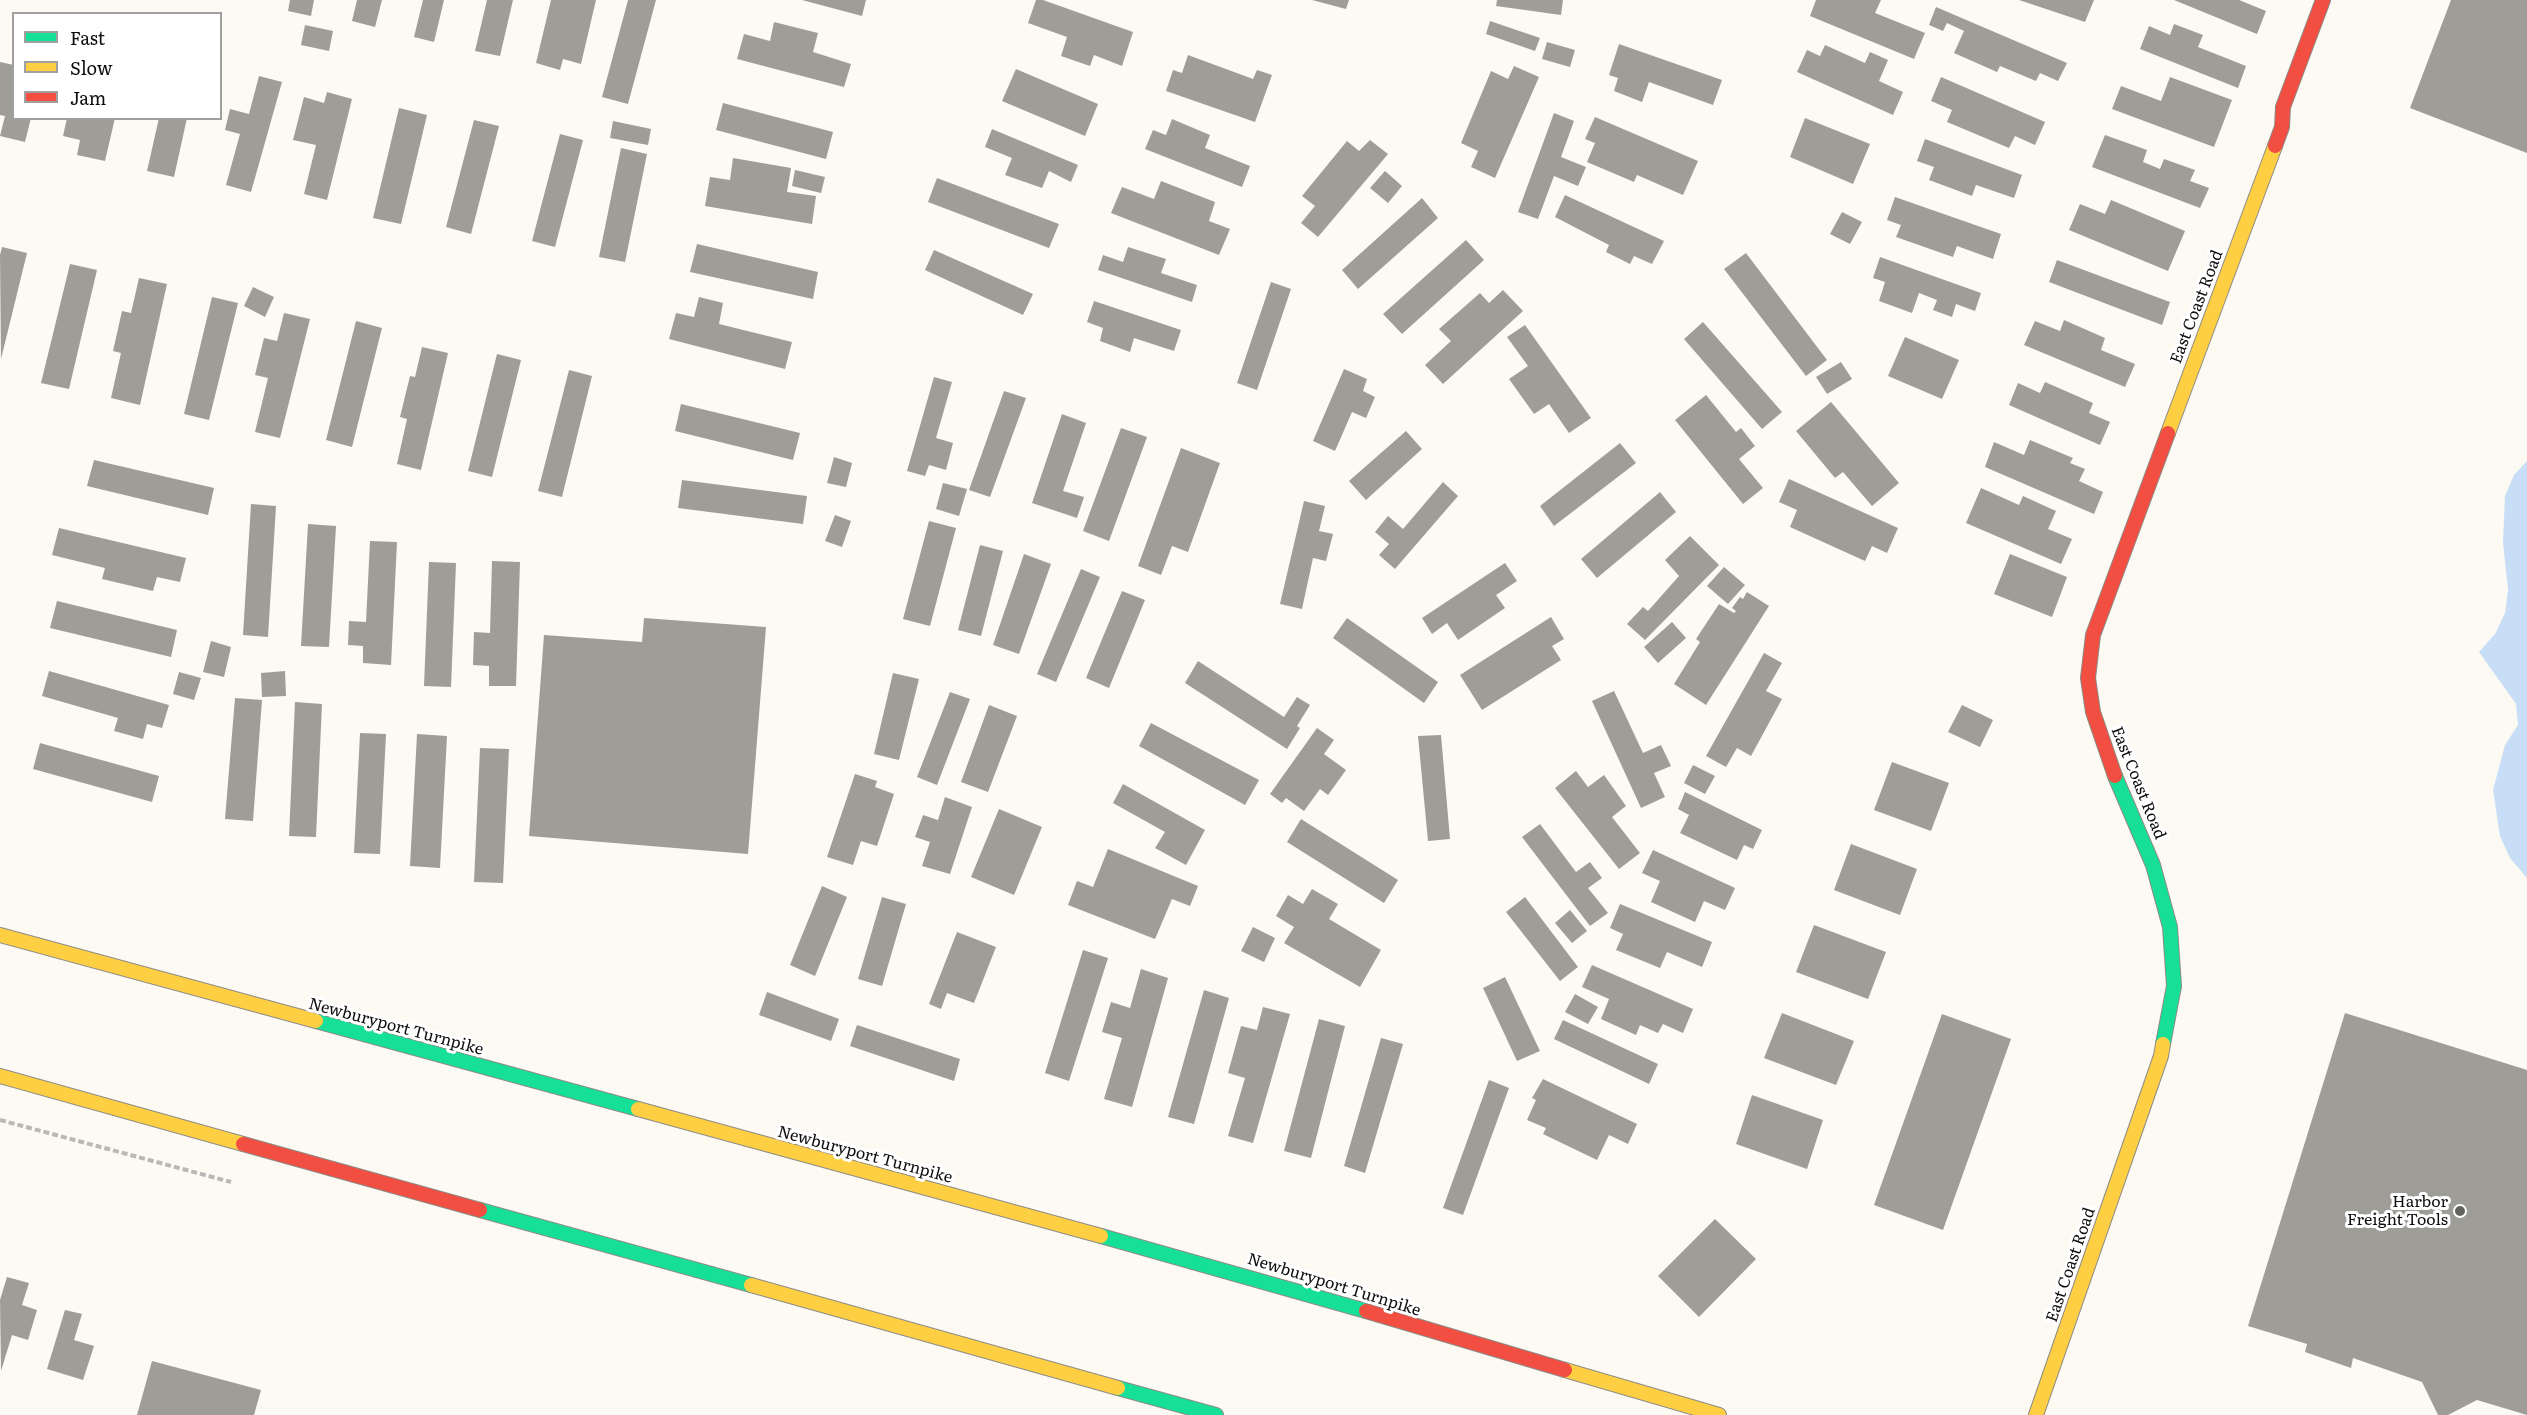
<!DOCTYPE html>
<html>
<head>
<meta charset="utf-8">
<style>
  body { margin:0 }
  #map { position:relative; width:2527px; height:1415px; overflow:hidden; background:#fcfaf2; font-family:Literata,serif }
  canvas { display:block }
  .legend { position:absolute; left:12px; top:12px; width:210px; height:108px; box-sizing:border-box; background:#fff; border:2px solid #9f9f9f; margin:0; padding:8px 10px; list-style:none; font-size:18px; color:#0e0e0e }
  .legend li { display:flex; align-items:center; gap:12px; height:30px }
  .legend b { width:30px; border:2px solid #9f9f9f }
</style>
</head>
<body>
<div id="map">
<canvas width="2527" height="1415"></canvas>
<ul class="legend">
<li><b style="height:8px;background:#16e098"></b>Fast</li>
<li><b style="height:8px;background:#ffcf43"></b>Slow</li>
<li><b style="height:8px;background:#f24e42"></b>Jam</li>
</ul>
</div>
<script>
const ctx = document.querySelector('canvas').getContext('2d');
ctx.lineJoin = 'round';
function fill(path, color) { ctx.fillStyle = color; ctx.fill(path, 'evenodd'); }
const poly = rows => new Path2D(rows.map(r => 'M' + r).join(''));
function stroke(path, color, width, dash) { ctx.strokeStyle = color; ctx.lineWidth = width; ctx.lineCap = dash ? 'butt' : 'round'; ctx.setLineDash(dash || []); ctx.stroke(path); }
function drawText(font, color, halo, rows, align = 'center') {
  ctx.font = font + ' Literata,serif'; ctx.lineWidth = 6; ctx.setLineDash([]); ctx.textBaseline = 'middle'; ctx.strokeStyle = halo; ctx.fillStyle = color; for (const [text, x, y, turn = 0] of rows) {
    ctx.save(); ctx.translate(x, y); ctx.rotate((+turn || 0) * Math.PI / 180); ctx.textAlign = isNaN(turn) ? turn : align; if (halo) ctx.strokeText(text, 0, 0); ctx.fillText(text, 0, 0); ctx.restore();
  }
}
fill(poly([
  [2527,461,2527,878,2510,858,2500,836,2493,790,2505,745,2518,725,2516,704,2479,652,2495,634,2505,613,2508,590,2503,543,2505,496,2514,475]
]), '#c8def7');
fill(poly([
  [290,0,314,0,311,16,288,11],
  [357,0,382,0,375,27,352,21],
  [423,0,444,0,434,42,414,37],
  [487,0,513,0,500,56,475,51],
  [551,0,596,0,581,64,563,59,560,70,536,63],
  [628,0,656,0,628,104,602,97],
  [802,0,866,0,862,16],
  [1036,0,1043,0,1133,32,1122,66,1094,55,1090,66,1061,56,1067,37,1028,23],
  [1312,0,1349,0,1346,9],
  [1497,0,1563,0,1561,15,1496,6],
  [1816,0,1881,0,1875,13,1925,33,1914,59,1810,16],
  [2019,0,2094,0,2085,22],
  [2174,0,2239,0,2266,11,2257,34],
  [2451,0,2527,0,2527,153,2410,108],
  [1936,7,2067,63,2058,81,2040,73,2036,81,2000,66,1997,72,1954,53,1964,31,1947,23,1943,31,1929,25],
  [1490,21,1540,38,1535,51,1486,34],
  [774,22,818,33,813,52,851,64,844,87,737,59,744,34,770,41],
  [2174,24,2203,35,2198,47,2246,66,2238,88,2140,49,2149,26,2170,35],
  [305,25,333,31,329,51,301,45],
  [1547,42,1575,50,1570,67,1542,59],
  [1619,44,1722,80,1713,105,1649,82,1642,102,1614,91,1618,78,1609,75],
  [1825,45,1865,63,1870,52,1888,60,1879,81,1903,92,1893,115,1797,72,1807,50,1820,56],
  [1188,55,1253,79,1257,70,1272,75,1255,122,1166,91,1173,70,1182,73],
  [0,62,14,65,14,118,31,118,25,142,0,136,5,116,0,115],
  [1514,66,1539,77,1495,178,1471,167,1478,151,1461,143,1491,71,1508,79],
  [1016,69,1098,104,1085,136,1002,101],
  [259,76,282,82,251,192,226,185,240,134,225,130,230,109,249,114],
  [1941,77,2045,122,2035,145,2015,136,2009,148,1947,122,1952,110,1931,101],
  [2170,77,2232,100,2214,147,2112,109,2121,86,2161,101],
  [327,92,352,99,327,200,304,194,316,145,293,140,304,97,324,103],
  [723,103,833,132,826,159,716,130],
  [399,108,427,115,401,224,373,218],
  [1554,113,1574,121,1561,157,1586,167,1578,186,1554,176,1538,219,1518,212],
  [1595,117,1698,161,1683,195,1637,175,1634,182,1587,162,1595,143,1585,139],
  [67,118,115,118,105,161,77,155,80,140,63,136],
  [159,118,187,118,174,177,147,171],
  [1805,118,1870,144,1853,184,1790,157],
  [1172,119,1210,135,1205,148,1250,166,1242,187,1145,149,1153,130,1166,135],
  [474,120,499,126,471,234,446,227],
  [613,121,651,129,648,145,610,138],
  [992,129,1078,165,1071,182,1049,171,1042,188,1005,175,1012,158,985,147],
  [560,134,583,140,555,247,532,241],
  [2105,135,2147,150,2143,162,2160,169,2164,159,2195,170,2190,181,2209,188,2200,208,2092,167],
  [1925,139,2022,175,2014,198,1976,185,1972,196,1929,180,1934,167,1917,161],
  [1370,140,1388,154,1318,237,1301,223,1315,206,1302,196,1347,141,1359,151],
  [621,148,647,154,625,262,599,257],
  [733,158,791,168,787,192,816,196,812,224,705,206,710,177,730,180],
  [795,170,825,177,821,193,792,186],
  [1385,171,1402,186,1388,203,1370,188],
  [937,178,1059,224,1049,248,928,202],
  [1161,181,1215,202,1209,221,1230,229,1219,255,1111,213,1122,187,1154,199],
  [1565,195,1664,241,1652,264,1634,256,1630,264,1606,252,1609,245,1555,217],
  [1895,197,2001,234,1993,259,1957,246,1953,257,1896,237,1901,225,1887,220],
  [1422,198,1438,218,1358,289,1342,270],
  [2111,200,2185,231,2168,271,2069,230,2080,204,2105,214],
  [1842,212,1862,222,1850,244,1830,234],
  [1466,240,1484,260,1402,334,1383,314],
  [697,244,818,272,813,299,690,272],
  [2,247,27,253,1,359,0,255],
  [1128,247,1166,259,1161,273,1197,285,1192,302,1098,270,1103,255,1123,262],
  [934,250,1033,294,1023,315,925,270],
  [1746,253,1827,360,1806,376,1724,269],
  [1880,257,1981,293,1975,311,1956,304,1952,317,1933,310,1937,300,1919,293,1912,313,1879,301,1885,282,1873,278],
  [2057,260,2170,302,2162,325,2049,282],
  [70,264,97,270,69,389,41,383],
  [139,278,167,284,140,405,111,398,121,353,113,351,122,311,131,313],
  [1271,282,1291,289,1257,390,1237,383],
  [253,287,274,297,265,317,244,306],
  [1503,290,1523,311,1443,384,1425,365,1451,341,1439,329,1480,293,1489,303],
  [212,297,238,303,209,420,184,414],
  [699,297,723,303,719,324,792,342,785,369,669,339,676,313,694,317],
  [1094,301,1181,330,1174,351,1134,338,1130,352,1100,341,1103,328,1087,322],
  [284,313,310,319,280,438,255,432,268,378,255,375,264,338,277,341],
  [2064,320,2105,338,2101,350,2135,364,2125,387,2024,345,2035,321,2060,331],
  [356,321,382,328,352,447,326,440],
  [1703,322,1782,412,1762,429,1684,339],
  [1525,325,1591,418,1569,433,1549,404,1534,414,1509,379,1528,366,1507,337],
  [1905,337,1959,360,1942,399,1888,376],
  [422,347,448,353,421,470,397,464,407,419,400,417,410,376,415,377],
  [497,354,521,360,492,477,468,471],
  [1841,362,1852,379,1827,394,1816,377],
  [1344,369,1367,379,1363,391,1375,397,1366,418,1352,412,1335,451,1313,441],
  [569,370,592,376,562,497,538,491],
  [934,377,952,382,936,438,953,443,946,470,929,465,925,476,907,471],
  [2045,382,2093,403,2089,413,2110,422,2100,445,2009,405,2018,383,2040,393],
  [1004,391,1026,398,990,497,969,490],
  [1706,395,1736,432,1741,428,1755,446,1739,459,1763,488,1743,504,1675,420],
  [1831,402,1899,483,1872,506,1843,472,1835,478,1796,431],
  [681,404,800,433,793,460,675,431],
  [1062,414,1086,423,1063,491,1084,497,1077,518,1032,503],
  [1121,428,1147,437,1109,541,1083,531],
  [1406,431,1422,449,1366,500,1349,481],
  [2030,440,2073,458,2070,463,2085,469,2079,481,2103,492,2094,514,1985,467,1994,442,2024,455],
  [1620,443,1636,463,1554,526,1540,506],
  [1181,448,1220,463,1188,552,1172,546,1161,575,1138,566],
  [834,457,852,463,846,487,827,483],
  [94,460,214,488,208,515,87,486],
  [1789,479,1898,528,1887,553,1872,546,1865,561,1790,527,1797,510,1779,502],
  [682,480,807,496,803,524,678,508],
  [1443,482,1458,496,1395,569,1379,555,1389,544,1375,532,1388,516,1403,529],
  [943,483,967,489,959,516,936,509],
  [1981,488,2019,505,2023,496,2056,511,2048,529,2072,539,2061,564,1966,523],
  [1660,492,1676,512,1597,578,1581,559],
  [1304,501,1325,506,1319,531,1333,534,1326,561,1313,558,1302,609,1280,604],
  [251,504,276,506,268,637,243,635],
  [835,515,851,521,842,547,825,541],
  [929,521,956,528,930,626,903,619],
  [308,524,336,526,329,647,301,646],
  [59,528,186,558,180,582,157,577,153,591,102,579,105,568,52,555],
  [1690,536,1719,565,1645,640,1627,624,1643,607,1648,611,1679,576,1665,560],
  [370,541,397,542,391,665,363,663,363,646,348,645,349,621,366,622],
  [980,545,1003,551,981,636,958,630],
  [1024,554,1051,564,1019,654,993,645],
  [2010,554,2067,577,2052,617,1994,594],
  [492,561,520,562,516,686,489,686,489,666,473,665,474,632,490,633],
  [429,562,456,563,451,687,424,686],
  [1505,563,1517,581,1496,595,1505,608,1458,640,1447,623,1432,634,1422,618],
  [1724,567,1745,585,1728,604,1707,586],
  [1081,569,1100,577,1056,682,1037,674],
  [1122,591,1145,600,1109,688,1086,678],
  [1747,592,1769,606,1706,705,1674,684,1700,642,1696,639,1719,604,1734,613,1736,611,1732,608,1740,597,1743,599],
  [57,601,177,630,171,657,50,628],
  [1551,617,1564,639,1552,646,1561,660,1482,710,1460,675],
  [644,618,766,627,748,854,529,836,544,635,642,642],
  [1347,618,1438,682,1424,703,1333,638],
  [1672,622,1686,638,1658,663,1644,647],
  [211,641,231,647,224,677,203,672],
  [1764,653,1782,663,1766,691,1782,699,1751,756,1737,748,1726,767,1706,756],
  [1198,661,1284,717,1297,697,1310,705,1297,726,1300,728,1287,749,1185,683],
  [49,671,169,705,162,728,147,724,143,739,114,731,118,718,42,696],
  [285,671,286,696,262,697,261,673],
  [179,672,201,678,194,700,173,694],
  [893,673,919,679,899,760,874,754],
  [1614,691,1643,753,1661,745,1671,766,1654,773,1665,797,1641,808,1592,701],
  [950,692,970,699,937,785,917,777],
  [235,698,262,700,253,821,225,819],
  [295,702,322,704,316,837,289,836],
  [989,705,1017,716,988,792,961,782],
  [1962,705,1993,720,1980,747,1948,732],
  [1151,723,1259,780,1245,805,1139,746],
  [1317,728,1334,740,1324,754,1346,770,1328,795,1320,789,1304,811,1286,798,1282,803,1270,794],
  [360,733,386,734,380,854,354,853],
  [417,734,447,736,440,868,410,866],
  [1441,735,1450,839,1428,841,1418,736],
  [40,743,159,776,152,802,33,769],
  [480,748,509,749,503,883,474,882],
  [1892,762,1949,783,1931,831,1874,810],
  [1693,765,1715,776,1705,794,1684,783],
  [1576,771,1588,787,1604,775,1626,806,1612,817,1640,853,1619,869,1555,788],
  [855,774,877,781,875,787,894,794,877,846,861,841,853,865,827,857],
  [1123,784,1205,830,1186,865,1155,848,1165,832,1113,803],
  [1685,792,1762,830,1753,849,1744,845,1737,860,1680,833,1689,815,1678,809],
  [945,797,972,807,950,874,922,866,930,842,915,837,923,815,938,820],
  [999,809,1042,827,1014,895,971,877],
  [1301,819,1398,880,1384,903,1287,842],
  [1540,824,1576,872,1590,862,1602,878,1588,888,1608,913,1590,926,1522,837],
  [1851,844,1917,869,1900,915,1834,890],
  [1108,849,1198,886,1190,906,1172,899,1155,939,1068,905,1077,881,1093,887],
  [1653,850,1735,888,1725,910,1704,901,1695,922,1651,902,1660,881,1642,873],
  [822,886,847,897,815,976,790,965],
  [1312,889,1338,904,1329,919,1381,950,1360,987,1284,943,1294,927,1276,916,1288,895,1303,904],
  [882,897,906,904,882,986,858,979],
  [1525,897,1578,967,1560,981,1506,912],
  [1620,904,1712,942,1702,967,1667,952,1660,968,1616,950,1623,934,1610,928],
  [1570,910,1587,931,1572,943,1555,923],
  [1814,925,1886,952,1868,999,1796,972],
  [1253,927,1275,938,1264,962,1241,951],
  [957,932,996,947,974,1003,947,993,941,1009,929,1004],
  [1083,950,1108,958,1069,1081,1045,1073],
  [1592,965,1693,1009,1683,1033,1663,1024,1658,1033,1640,1025,1636,1035,1601,1019,1609,999,1582,987],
  [1141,969,1168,978,1132,1107,1104,1099,1122,1038,1102,1032,1111,1002,1130,1008],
  [1505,977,1540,1051,1517,1061,1483,988],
  [1204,990,1229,998,1194,1124,1168,1117],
  [767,992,839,1019,831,1041,759,1015],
  [1575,994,1598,1007,1588,1024,1565,1012],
  [1263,1007,1290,1014,1253,1143,1228,1136,1245,1078,1228,1073,1241,1026,1257,1030],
  [1782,1013,1854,1041,1836,1085,1764,1058],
  [2345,1013,2527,1070,2527,1415,2477,1400,2448,1415,2438,1415,2422,1382,2353,1358,2351,1368,2305,1352,2307,1344,2248,1326],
  [1942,1014,2011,1039,1943,1230,1874,1205],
  [1319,1019,1345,1026,1311,1158,1284,1151],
  [1563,1020,1658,1064,1649,1084,1554,1039],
  [857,1025,960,1059,954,1081,850,1046],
  [1381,1038,1403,1044,1365,1173,1344,1166],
  [1543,1079,1637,1124,1628,1144,1609,1135,1597,1160,1543,1134,1546,1128,1527,1120,1536,1100,1532,1098],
  [1489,1080,1509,1088,1463,1215,1443,1208],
  [1752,1095,1823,1120,1807,1169,1736,1144],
  [1715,1219,1756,1259,1699,1317,1658,1276],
  [7,1277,29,1283,22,1305,37,1310,28,1340,12,1335,1,1371,0,1300],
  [65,1310,82,1314,74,1340,94,1346,83,1380,47,1369],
  [152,1361,261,1390,254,1415,137,1415]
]), '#9f9d98');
const fast = poly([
  [2115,776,2153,865,2170,927,2174,986,2163,1044],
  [316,1021,638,1109],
  [480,1210,751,1285],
  [1101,1236,1366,1311],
  [1118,1388,1216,1415]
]);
const slow = poly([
  [2168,433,2275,146],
  [0,935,316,1021],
  [0,1076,243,1144],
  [638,1109,1101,1236],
  [751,1285,1118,1388],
  [1565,1370,1719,1415],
  [2036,1415,2161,1056,2163,1044]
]);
const jam = poly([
  [2275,146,2282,127,2283,107,2323,0],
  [2115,776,2093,712,2088,678,2093,635,2168,433],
  [243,1144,480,1210],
  [1366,1311,1565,1370]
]);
stroke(fast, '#8c8b87', 16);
stroke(slow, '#8c8b87', 16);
stroke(jam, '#8c8b87', 16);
stroke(poly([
  [0,1120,231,1182]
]), '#b8b8b6', 4, [6, 3]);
stroke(fast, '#16e098', 14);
stroke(slow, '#ffcf43', 14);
stroke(jam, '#f24e42', 14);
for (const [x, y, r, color] of [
  [2460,1211,6,"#61615e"]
]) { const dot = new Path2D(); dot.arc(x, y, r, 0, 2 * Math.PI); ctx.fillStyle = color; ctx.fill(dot); stroke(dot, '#fff', 2); }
drawText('16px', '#0e0e0e', '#fff', [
  ["East Coast Road",2197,307,-69],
  ["East Coast Road",2138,783,68],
  ["Newburyport Turnpike",396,1027,15],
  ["Newburyport Turnpike",865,1155,15],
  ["East Coast Road",2071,1265,-71],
  ["Newburyport Turnpike",1334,1285,17]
]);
drawText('16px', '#0e0e0e', '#fff', [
  ["Harbor",2448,1202],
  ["Freight Tools",2448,1220]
], 'right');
</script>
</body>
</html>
